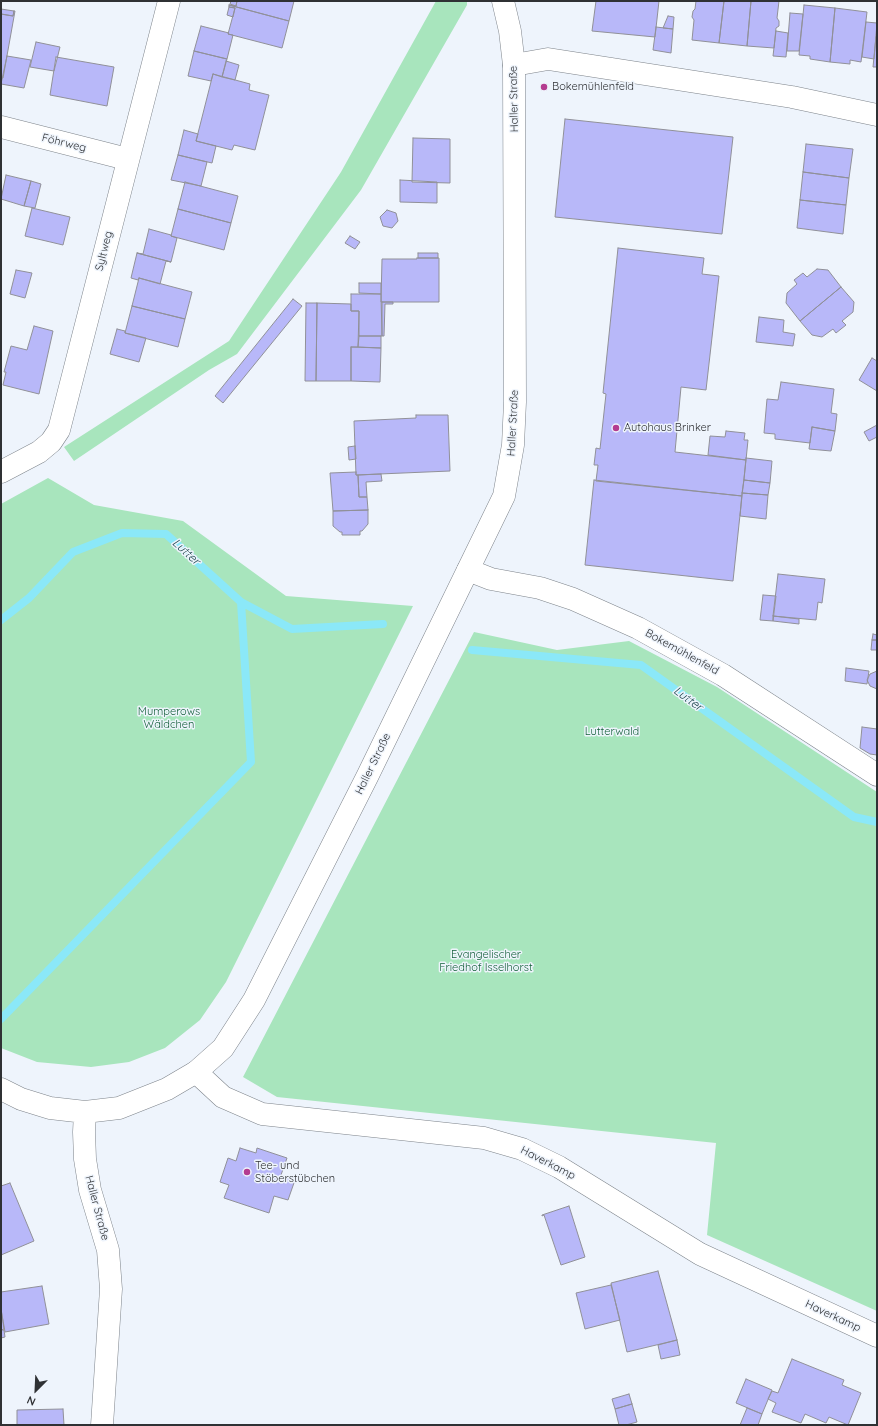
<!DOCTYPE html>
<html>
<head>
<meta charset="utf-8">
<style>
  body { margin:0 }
  #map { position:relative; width:878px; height:1426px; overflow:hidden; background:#eef4fc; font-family:Quicksand,sans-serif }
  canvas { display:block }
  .frame { position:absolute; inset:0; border:2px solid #2f3134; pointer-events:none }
  .north { position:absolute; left:16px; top:1370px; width:40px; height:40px; -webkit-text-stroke:3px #eef4fc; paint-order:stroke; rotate:204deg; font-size:11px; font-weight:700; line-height:16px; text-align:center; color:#2f3134 }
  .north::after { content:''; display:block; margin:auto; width:14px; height:18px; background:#2f3134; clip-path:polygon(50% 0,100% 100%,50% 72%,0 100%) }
</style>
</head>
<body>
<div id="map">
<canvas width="878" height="1426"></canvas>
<div class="frame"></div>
<div class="north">N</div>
</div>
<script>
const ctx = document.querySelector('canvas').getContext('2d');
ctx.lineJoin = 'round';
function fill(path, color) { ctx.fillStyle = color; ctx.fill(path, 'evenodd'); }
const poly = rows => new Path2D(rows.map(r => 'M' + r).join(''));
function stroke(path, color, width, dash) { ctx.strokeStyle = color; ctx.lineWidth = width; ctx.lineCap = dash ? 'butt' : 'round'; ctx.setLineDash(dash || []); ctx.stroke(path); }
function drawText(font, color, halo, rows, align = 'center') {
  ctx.font = font + ' Quicksand,sans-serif'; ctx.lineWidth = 3; ctx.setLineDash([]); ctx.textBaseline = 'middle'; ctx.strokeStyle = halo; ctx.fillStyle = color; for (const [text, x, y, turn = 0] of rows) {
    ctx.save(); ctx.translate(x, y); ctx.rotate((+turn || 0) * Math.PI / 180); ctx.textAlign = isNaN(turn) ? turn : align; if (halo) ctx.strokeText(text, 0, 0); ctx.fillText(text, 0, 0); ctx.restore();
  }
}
fill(poly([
  [436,1,467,1,467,5,361,190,237,354,209,370,74,461,64,447,229,341,341,172],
  [48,478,94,505,183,521,286,596,413,606,226,982,200,1020,165,1048,129,1062,91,1067,37,1062,1,1048,1,504],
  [474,632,557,650,629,641,717,687,877,792,877,1311,707,1235,716,1143,277,1097,243,1077]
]), '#a8e5bd');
stroke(poly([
  [1,620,29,598,73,552,122,533,166,534,241,602,292,629,383,624],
  [472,650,641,665,854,817,877,822],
  [1,1019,251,762,241,602]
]), '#8be8f8', 8);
const building = poly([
  [231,1,237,1,236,6,230,4,231,1],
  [237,1,294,1,289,21,229,5,236,6,237,1],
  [596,1,659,1,655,37,592,31,596,1],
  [696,1,724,1,719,43,692,40,694,20,692,17,693,11,695,9,696,1],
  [724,1,751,1,747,46,719,43,724,1],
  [751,1,779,1,777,18,779,21,779,26,776,28,774,48,747,46,751,1],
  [229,5,289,21,282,48,228,34,235,8,229,7,229,5],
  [804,5,835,8,830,62,810,59,810,56,799,55,804,5],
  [229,7,235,8,233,17,227,15,229,7],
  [835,8,867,12,861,62,850,60,850,64,830,62,835,8],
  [1,9,14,11,13,16,1,14,1,9],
  [14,11,15,11,3,78,1,78,1,14,13,16,14,11],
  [790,13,803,14,799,51,787,51,790,13],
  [668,16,674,17,673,29,663,28,668,16],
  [866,22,877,23,874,59,862,57,866,22],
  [201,26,229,33,228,34,233,35,227,59,194,51,201,26],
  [656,27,673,29,671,53,653,50,656,27],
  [776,31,788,33,786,57,773,56,776,31],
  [876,37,877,37,877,67,873,67,876,37],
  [36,42,60,47,54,71,30,67,36,42],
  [194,51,227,59,222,77,213,74,211,81,188,76,194,51],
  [7,56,31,60,24,88,1,84,7,56],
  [56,57,114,67,107,106,50,95,56,57],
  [226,61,239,65,235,80,222,77,226,61],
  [213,74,250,84,249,90,269,95,255,150,234,145,232,150,196,141,213,74],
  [565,119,733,137,722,234,555,217,565,119],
  [184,130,198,134,196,141,216,146,212,163,178,155,184,130],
  [413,138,450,139,450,183,412,182,413,138],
  [806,144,853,149,849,178,803,172,806,144],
  [178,155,207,162,201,186,171,180,178,155],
  [803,172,849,178,846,205,800,200,803,172],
  [6,175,31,181,24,206,1,199,6,175],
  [400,180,437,182,437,203,400,202,400,180],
  [31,181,41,184,35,208,24,206,31,181],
  [185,182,238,196,231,223,178,209,185,182],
  [800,200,846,205,843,234,797,228,800,200],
  [32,208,70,217,63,245,25,236,32,208],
  [178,209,231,223,224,250,171,236,178,209],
  [387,210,396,213,398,221,392,228,383,226,380,217,387,210],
  [149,229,171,235,171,236,177,238,171,262,137,253,143,254,149,229],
  [350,236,360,242,355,249,345,243,350,236],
  [618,248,704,258,702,274,719,276,706,390,681,387,675,452,746,460,742,496,596,481,598,465,594,465,596,448,600,449,606,394,603,393,618,248],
  [137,253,171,262,166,261,160,284,139,278,138,280,131,278,137,253],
  [418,253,438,253,438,258,418,258,418,253],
  [417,258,439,258,439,302,381,302,382,259,417,259,417,258],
  [817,269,828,270,841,287,800,321,786,303,787,293,797,284,794,280,803,273,807,277,817,269],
  [16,270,32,273,25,298,10,294,16,270],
  [139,278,192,292,185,319,132,306,139,278],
  [359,283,381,283,381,294,359,293,359,283],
  [841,287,854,302,853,312,842,321,846,325,836,333,833,329,822,337,812,335,800,321,841,287],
  [351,294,381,294,382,336,359,336,359,311,351,311,351,294],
  [293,299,302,306,223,403,215,396,293,299],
  [382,302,393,302,393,304,385,304,384,336,382,336,382,302],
  [306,303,317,303,316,381,305,381,306,303],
  [317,303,351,304,351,311,359,311,358,347,351,347,351,381,316,381,317,303],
  [132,306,185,319,178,347,125,333,132,306],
  [759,317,784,320,783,332,795,334,793,346,756,342,759,317],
  [34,326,53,331,39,394,3,385,6,372,4,372,11,346,27,350,34,326],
  [117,329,125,331,125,333,146,338,139,362,110,354,117,329],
  [359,336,381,336,381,348,358,347,359,336],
  [351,347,381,348,380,382,351,381,351,347],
  [872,358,877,361,877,391,859,380,872,358],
  [781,382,834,389,831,413,837,414,835,431,812,427,810,443,775,439,775,434,764,433,767,399,778,400,781,382],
  [416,415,448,415,450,471,356,475,354,421,416,418,416,415],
  [877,425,877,437,869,441,864,432,877,425],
  [812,427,835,431,831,451,809,449,812,427],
  [726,431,745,433,744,440,748,440,746,460,708,455,710,436,725,437,726,431],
  [355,446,356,459,349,460,348,447,355,446],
  [746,458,772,461,770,483,744,480,746,458],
  [356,472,356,475,358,475,359,497,367,497,368,510,333,511,330,473,356,472],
  [381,474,382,481,366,482,367,497,359,497,358,475,381,474],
  [594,480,742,496,733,581,585,565,594,480],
  [744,480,770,483,768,495,742,493,744,480],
  [742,493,768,495,766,519,740,516,742,493],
  [368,510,368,524,362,531,360,531,360,535,342,535,342,532,340,532,333,526,333,511,368,510],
  [778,574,825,579,822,603,818,602,816,620,773,616,778,574],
  [763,595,776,596,773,621,760,620,763,595],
  [773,616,799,619,799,624,773,621,773,616],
  [873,634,877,635,877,640,872,640,873,634],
  [872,640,877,640,877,650,871,650,872,640],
  [846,668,869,671,867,684,845,681,846,668],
  [877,671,877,689,870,686,867,680,870,674,877,671],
  [862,727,877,729,877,755,870,754,860,748,862,727],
  [240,1148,256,1153,257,1148,287,1158,281,1175,295,1180,288,1200,274,1196,269,1213,224,1198,229,1185,220,1182,228,1158,236,1161,240,1148],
  [10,1183,34,1241,1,1255,1,1186,10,1183],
  [569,1206,585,1257,561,1265,544,1215,542,1216,542,1215,569,1206],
  [658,1271,677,1340,627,1352,611,1283,658,1271],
  [611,1285,620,1320,585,1329,576,1293,611,1285],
  [42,1286,49,1324,5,1332,1,1309,1,1292,42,1286],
  [1,1309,4,1329,1,1330,1,1309],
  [1,1330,4,1330,5,1337,1,1338,1,1330],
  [677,1340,680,1355,661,1359,658,1345,677,1340],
  [792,1359,844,1380,842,1385,861,1393,848,1425,829,1417,826,1423,805,1414,801,1423,772,1412,776,1403,768,1399,772,1391,778,1393,792,1359],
  [746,1379,772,1390,762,1414,736,1403,746,1379],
  [629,1394,632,1404,615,1409,612,1399,629,1394],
  [632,1404,637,1422,626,1425,619,1425,615,1409,632,1404],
  [747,1408,762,1414,758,1425,740,1425,747,1408],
  [63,1409,64,1425,17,1425,17,1410,63,1409]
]);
fill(building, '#b8b8f9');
stroke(building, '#909098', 1);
const minor = poly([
  [514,65,548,59,792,97,877,115],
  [1,127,127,159],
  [1,472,39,452,51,442,59,430,169,1],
  [468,570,491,579,540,588,573,599,638,628,723,675,877,775],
  [196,1072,223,1097,262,1114,484,1138,522,1149,559,1167,700,1254,877,1336]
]);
const tertiary = poly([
  [1,1089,21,1099,50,1108,85,1112,119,1108,167,1089,196,1072,223,1048,254,1000,367,777,504,496,513,445,515,402,514,65,510,31,503,1],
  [85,1112,84,1132,85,1159,90,1190,108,1250,111,1289,102,1425]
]);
stroke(minor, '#7d838a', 23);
stroke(tertiary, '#7d838a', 23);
stroke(minor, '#fff', 22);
stroke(tertiary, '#fff', 22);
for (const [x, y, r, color] of [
  [544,87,4,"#b43c90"],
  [616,428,4,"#b43c90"],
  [247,1172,4,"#b43c90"]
]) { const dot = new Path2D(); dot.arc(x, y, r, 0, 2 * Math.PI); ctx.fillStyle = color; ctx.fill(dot); stroke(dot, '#eef4fc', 1.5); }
drawText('11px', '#2f3134', '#eef4fc', [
  ["Bokemühlenfeld",552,87],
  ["Autohaus Brinker",624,428],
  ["Tee- und",255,1166],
  ["Stöberstübchen",255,1179]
], 'left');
drawText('11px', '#2f3134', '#eef4fc', [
  ["Haller Straße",514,99,-91],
  ["Föhrweg",64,143,14],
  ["Syltweg",104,251,-76],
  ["Haller Straße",513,423,-87],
  ["Bokemühlenfeld",682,652,29],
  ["Haller Straße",373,764,-64],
  ["Haverkamp",548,1163,27],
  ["Haller Straße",97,1208,75],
  ["Haverkamp",833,1316,25]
]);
drawText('11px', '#125f38', '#eef4fc', [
  ["Mumperows",169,712],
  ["Wäldchen",169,725],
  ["Lutterwald",612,732],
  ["Evangelischer",486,955],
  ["Friedhof Isselhorst",486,968]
]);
drawText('italic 12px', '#143f46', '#eef4fc', [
  ["Lutter",186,552,42],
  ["Lutter",688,699,36]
]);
</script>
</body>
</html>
